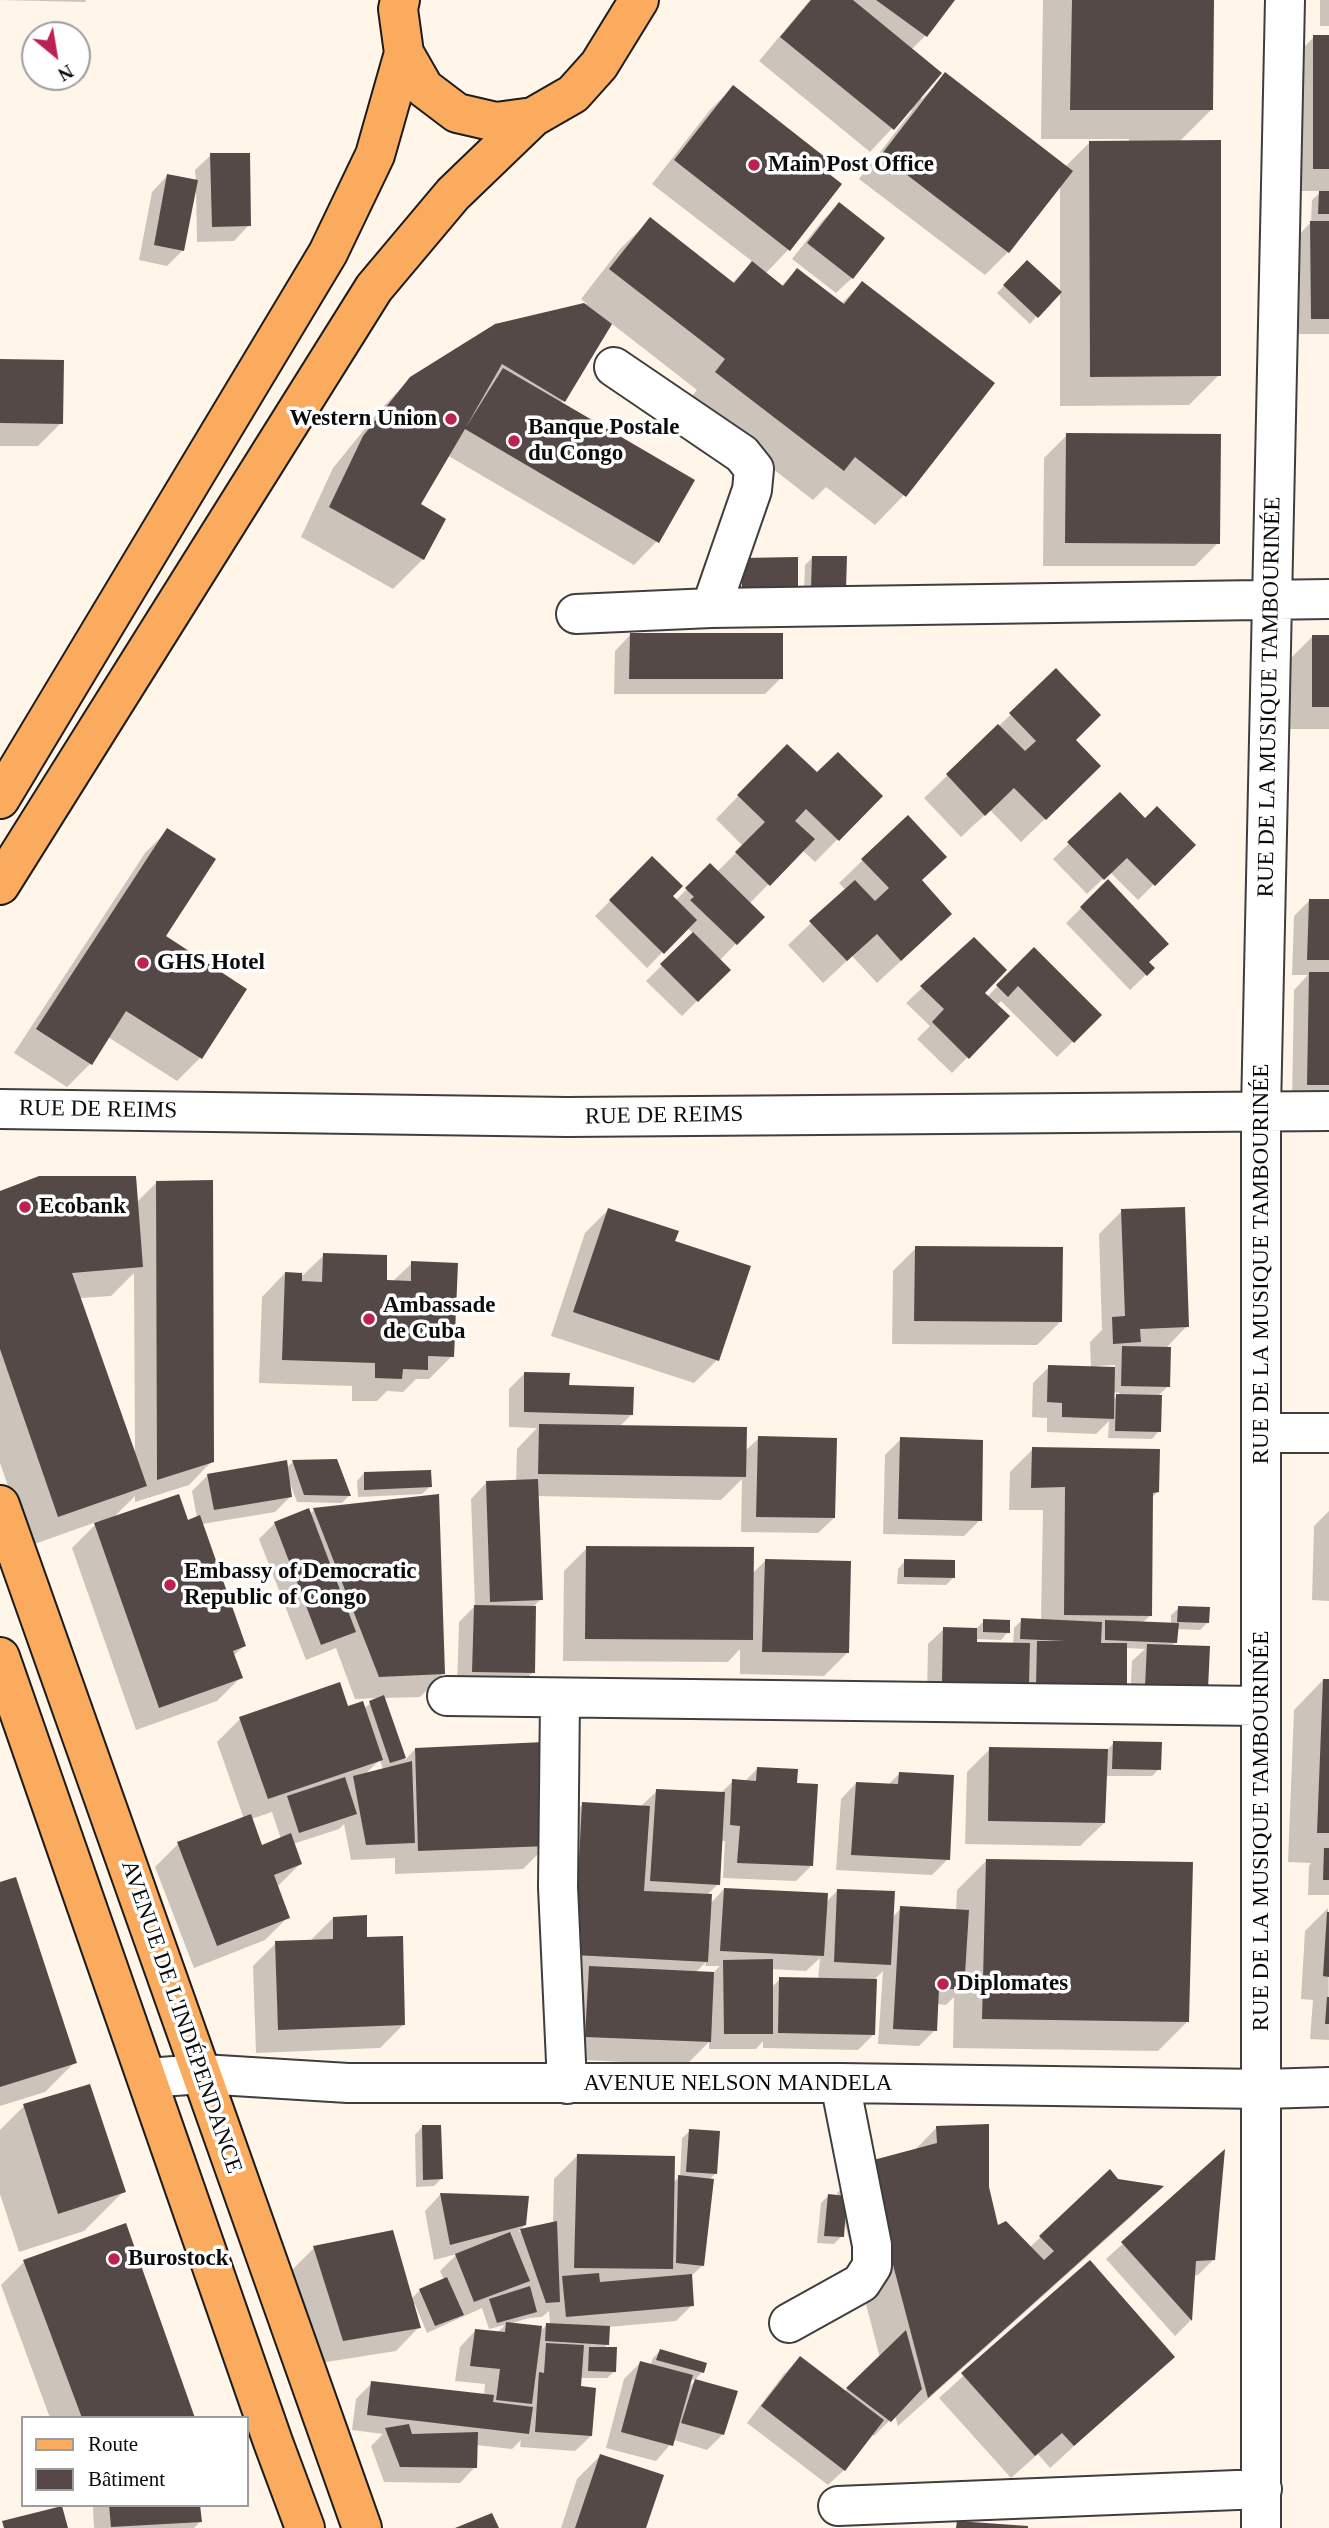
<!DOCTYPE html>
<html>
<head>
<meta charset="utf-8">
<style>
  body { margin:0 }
  #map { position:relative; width:1329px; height:2528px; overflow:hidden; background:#fff5e9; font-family:Georgia,serif }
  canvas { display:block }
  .legend { position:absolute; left:21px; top:2416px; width:228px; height:91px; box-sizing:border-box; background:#fff; border:2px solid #9d9d9d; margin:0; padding:9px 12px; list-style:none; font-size:21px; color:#0b0b0b }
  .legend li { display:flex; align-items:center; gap:14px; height:35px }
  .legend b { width:35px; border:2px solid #9d9d9d }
  .north { position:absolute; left:21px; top:21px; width:70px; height:70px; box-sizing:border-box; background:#fff; border:2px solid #9d9d9d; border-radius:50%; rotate:150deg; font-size:19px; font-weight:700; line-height:28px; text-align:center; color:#0b0b0b }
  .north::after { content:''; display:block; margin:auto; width:24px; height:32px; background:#bc2151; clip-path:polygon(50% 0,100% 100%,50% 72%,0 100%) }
</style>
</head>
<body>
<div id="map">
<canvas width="1329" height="2528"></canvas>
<ul class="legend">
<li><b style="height:9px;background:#fbab5d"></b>Route</li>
<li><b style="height:19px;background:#544947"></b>Bâtiment</li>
</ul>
<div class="north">N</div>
</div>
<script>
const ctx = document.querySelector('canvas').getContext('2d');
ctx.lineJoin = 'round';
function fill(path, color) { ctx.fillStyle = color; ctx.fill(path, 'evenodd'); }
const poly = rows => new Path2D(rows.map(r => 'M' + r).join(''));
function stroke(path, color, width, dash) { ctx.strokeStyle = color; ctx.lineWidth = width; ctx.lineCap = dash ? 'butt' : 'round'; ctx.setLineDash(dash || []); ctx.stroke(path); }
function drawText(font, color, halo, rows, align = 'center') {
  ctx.font = font + ' Georgia,serif'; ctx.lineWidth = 7; ctx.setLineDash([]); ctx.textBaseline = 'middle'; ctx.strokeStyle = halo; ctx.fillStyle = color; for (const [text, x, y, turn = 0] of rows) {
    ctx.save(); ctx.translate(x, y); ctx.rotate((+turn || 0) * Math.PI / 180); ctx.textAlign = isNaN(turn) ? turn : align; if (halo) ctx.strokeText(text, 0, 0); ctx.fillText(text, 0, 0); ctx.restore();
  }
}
fill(poly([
  [0,0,86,0,85,2],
  [810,0,952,0,925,36,911,50,920,97,922,99,946,75,1065,167,1089,143,1129,143,1129,139,1041,139,1043,0,1212,0,1211,110,1179,142,1219,375,1189,405,1060,406,1060,186,1008,252,985,275,859,179,912,111,910,109,870,152,759,61],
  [1320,0,1329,0,1329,26,1320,26],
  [1329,36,1329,334,1296,334,1295,239,1311,222,1312,200,1322,191,1291,191,1291,60,1314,37],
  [733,87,821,170,789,249,765,274,781,286,797,270,841,304,862,283,904,495,875,525,826,487,813,500,687,402,697,390,611,323,561,403,657,541,634,565,447,455,419,505,444,519,423,559,393,589,301,537,333,468,381,409,411,378,496,325,587,304,581,299,620,249,650,220,731,284,753,262,652,184,710,110],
  [211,155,249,225,234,241,197,242,196,189,183,250,167,266,139,260,152,192,167,176,196,181,195,170],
  [839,204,852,278,836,293,792,259,823,220],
  [1027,262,1037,316,1030,324,997,293],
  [0,361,61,423,38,446,0,446],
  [1067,435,1218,543,1195,566,1043,566,1044,458],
  [813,557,845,558,804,594,805,565],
  [630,635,781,678,765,694,614,694,615,651],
  [1312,637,1329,637,1329,729,1289,729,1289,660],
  [1056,671,1074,740,1076,789,1021,842,990,810,961,837,924,798],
  [787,746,817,775,880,796,815,862,802,850,749,904,762,917,719,961,728,970,682,1016,646,981,694,934,687,927,647,968,595,916,652,859,670,896,675,901,710,866,717,872,743,846,716,819],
  [1120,794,1145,820,1193,845,1138,900,1110,872,1087,894,1053,859],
  [908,817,920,881,927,937,877,983,852,956,823,983,788,945,846,890,839,883],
  [168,830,164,937,245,989,200,1058,177,1081,108,1037,90,1064,67,1087,14,1053,145,853],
  [1108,882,1147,963,1153,968,1130,990,1066,923],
  [1310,900,1329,901,1329,1100,1292,1100,1294,990,1308,975,1292,975,1294,916],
  [974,940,983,993,987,997,1034,949,1100,1015,1057,1057,1001,1001,996,1006,1007,1017,952,1073,917,1039,930,1026,906,1003],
  [157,1182,212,1461,189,1485,135,1502,135,1496,112,1519,187,1522,197,1518,192,1491,208,1475,286,1468,293,1462,349,1496,342,1503,297,1502,290,1483,289,1483,291,1496,275,1512,202,1524,244,1646,233,1656,241,1677,217,1701,136,1730,72,1548,99,1521,29,1546,0,1463,0,1193,136,1203],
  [134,1273,135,1453,80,1298,111,1296],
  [608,1210,717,1360,694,1383,551,1336,585,1233],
  [1122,1211,1187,1326,1165,1349,1168,1386,1157,1397,1159,1431,1152,1439,1108,1438,1109,1421,1096,1434,1047,1432,1047,1418,1032,1417,1033,1383,1049,1367,1091,1368,1090,1342,1102,1330,1099,1234],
  [1115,1365,1115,1369,1098,1368,1097,1366],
  [1113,1392,1120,1393,1113,1400],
  [916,1248,1060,1322,1037,1345,892,1344,893,1271],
  [324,1255,385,1282,392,1282,412,1263,452,1356,429,1379,416,1379,403,1392,387,1391,377,1401,352,1401,352,1386,259,1383,262,1297,285,1273,300,1278],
  [525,1373,568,1387,632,1414,619,1427,745,1451,759,1438,834,1518,818,1533,741,1532,742,1479,721,1500,537,1496,541,1599,534,1606,533,1672,517,1688,457,1687,459,1622,475,1606,471,1499,486,1483,516,1482,517,1449,537,1428,509,1427,509,1389],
  [901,1439,980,1520,964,1536,883,1534,885,1455],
  [1033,1449,1158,1492,1151,1498,1150,1616,1142,1623,1171,1624,1171,1615,1179,1608,1207,1623,1200,1630,1177,1629,1176,1642,1171,1646,1208,1647,1130,1702,1132,1661,1145,1649,1126,1648,1125,1687,927,1697,928,1644,944,1629,976,1629,984,1621,1008,1632,1001,1640,975,1639,975,1644,1013,1645,1014,1628,1022,1620,1041,1621,1043,1510,1009,1510,1010,1472],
  [364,1473,430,1487,422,1494,358,1497,357,1481],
  [314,1510,443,1674,420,1697,383,1698,405,1760,415,1749,546,1846,523,1869,395,1874,395,1858,351,1860,344,1824,339,1829,293,1844,300,1864,277,1887,288,1917,265,1940,194,1968,155,1867,178,1844,244,1819,217,1742,240,1719,363,1709,378,1698,355,1699,336,1648,306,1660,259,1539,275,1523,309,1515],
  [380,1760,383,1770,365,1774],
  [272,1812,281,1839,261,1847,251,1819],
  [1329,1511,1329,1601,1312,1600,1314,1526],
  [587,1548,752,1574,765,1561,847,1653,824,1676,740,1674,740,1649,728,1662,563,1661,564,1571],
  [905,1561,953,1578,946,1585,897,1584,898,1569],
  [1323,1680,1329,1681,1329,1895,1308,1895,1309,1866,1311,1863,1288,1862,1294,1710],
  [1114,1743,1159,1769,1152,1776,1105,1776,1104,1823,1080,1846,965,1844,967,1772,990,1749,1106,1751],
  [757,1769,796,1785,811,1866,796,1881,723,1878,725,1841,720,1841,718,1884,706,1896,710,1904,724,1889,825,1903,838,1890,892,1918,901,1908,956,1911,957,1890,987,1860,1188,2021,1158,2051,953,2048,954,1997,946,2005,937,2004,935,2030,919,2046,878,2044,883,1971,875,1979,873,2035,858,2050,763,2048,763,2041,756,2049,709,2049,709,2042,686,2065,563,2059,560,1827,583,1804,640,1807,657,1791,720,1794,733,1781,744,1782],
  [820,1958,818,1980,780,1979,771,1988,771,1969,806,1971],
  [706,1962,705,1966,720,1966,712,1974,695,1973],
  [900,1773,948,1859,932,1875,836,1870,841,1799,856,1783,888,1785],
  [0,1884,75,2062,45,2092,0,2106],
  [1328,1908,1329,2040,1310,2039,1313,2000,1301,1999,1305,1931],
  [333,1918,403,2025,380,2048,256,2053,253,1966,276,1943,310,1941],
  [24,2106,124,2191,84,2231,19,2252,0,2194,0,2130],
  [422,2127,441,2179,434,2186,416,2187,415,2135],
  [937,2127,987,2187,997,2227,1029,2248,1110,2172,1117,2180,1160,2187,1132,2216,898,2426,895,2415,874,2436,871,2434,844,2470,828,2485,747,2423,784,2374,800,2358,844,2392,880,2358,844,2220,842,2236,834,2244,817,2243,821,2203,828,2196,838,2197,837,2193,866,2163,914,2151],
  [690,2131,716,2173,709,2180,702,2266,690,2277,692,2305,676,2321,608,2327,607,2345,603,2349,615,2371,607,2378,580,2378,579,2388,591,2436,575,2451,520,2447,521,2440,512,2449,476,2445,475,2467,460,2483,384,2482,371,2446,383,2434,352,2430,356,2399,372,2383,484,2396,485,2384,455,2381,460,2347,475,2331,497,2333,505,2325,489,2329,482,2308,427,2333,415,2304,413,2305,419,2327,396,2351,320,2363,291,2271,314,2248,411,2299,420,2290,444,2280,440,2271,457,2254,434,2260,425,2211,440,2195,525,2225,518,2232,553,2223,554,2179,577,2156,672,2183,680,2177,682,2138],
  [549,2311,550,2325,547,2325,539,2332,509,2324,529,2318,542,2317],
  [1223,2153,1214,2259,1198,2275,1193,2276,1190,2321,1175,2336,1106,2259],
  [24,2262,193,2418,50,2418,1,2285],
  [1089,2262,1173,2356,1050,2468,1038,2454,1011,2478,939,2398],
  [660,2351,702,2372,695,2380,690,2379,687,2389,695,2381,723,2434,707,2450,674,2440,656,2461,606,2448,624,2379,640,2363,650,2366,653,2358],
  [600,2456,644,2528,561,2528,577,2479],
  [95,2505,198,2505,200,2522,194,2528,94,2528,93,2508]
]), '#0003');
fill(poly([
  [811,0,853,0,942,73,894,130,780,37],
  [876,0,955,0,927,37],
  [1072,0,1214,0,1213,110,1070,110],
  [1313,35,1329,35,1329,169,1313,169],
  [945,72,1073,171,1009,253,881,155],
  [733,85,830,161,823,169,842,184,790,251,674,160],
  [1221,140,1221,376,1090,377,1089,141],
  [210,153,250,153,251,226,212,227],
  [167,174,198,180,184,251,154,245],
  [1319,191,1329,191,1329,214,1318,214],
  [839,202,885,238,853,279,807,243],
  [650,217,734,283,752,261,783,286,797,268,844,304,862,281,995,383,906,497,855,457,844,471,715,372,725,359,609,269],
  [1310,221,1329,221,1329,319,1311,319],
  [1027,260,1062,292,1038,318,1003,285],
  [584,303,612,324,565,402,502,364,466,427,503,368,695,480,659,543,465,429,421,504,446,519,424,560,329,507,363,436,410,377,495,324],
  [0,359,64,360,63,424,0,423],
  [1066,433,1221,434,1220,544,1065,543],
  [812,556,847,556,846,589,811,588],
  [798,557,798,592,742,593,742,558],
  [630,633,783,633,783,679,629,679],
  [1312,635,1329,635,1329,707,1312,707],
  [1056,668,1101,715,1076,740,1101,766,1046,820,1014,788,985,816,946,774,998,724,1025,751,1036,741,1009,713],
  [787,744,817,772,838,752,883,796,839,841,806,809,795,821,815,839,770,886,735,852,765,822,737,795],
  [1120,792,1145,818,1157,806,1196,845,1155,886,1127,858,1104,880,1067,842],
  [908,815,947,857,922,880,952,914,901,961,877,934,847,961,809,921,855,880,875,901,889,888,861,859],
  [167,828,216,859,166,936,247,989,202,1059,126,1011,92,1065,36,1029],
  [652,856,683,886,673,896,697,920,664,954,609,900],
  [710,863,765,917,737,945,690,900,694,897,685,888],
  [1108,879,1169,944,1149,962,1155,968,1147,976,1080,907],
  [1309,899,1329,899,1329,960,1307,960],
  [693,932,731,970,698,1002,660,964],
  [974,937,1007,970,985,993,1010,1016,969,1059,932,1022,944,1009,920,986],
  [1034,947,1102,1015,1074,1043,1018,986,1008,997,996,985],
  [1309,972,1329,972,1329,1085,1307,1085],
  [39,1176,136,1176,143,1267,72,1273,147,1486,58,1517,0,1349,0,1191],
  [213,1180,214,1462,157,1480,156,1181],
  [1185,1207,1189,1327,1140,1329,1141,1342,1113,1344,1112,1317,1125,1316,1121,1209],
  [608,1208,679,1231,675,1241,751,1266,719,1361,573,1312],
  [915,1246,1063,1247,1062,1322,914,1321],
  [323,1253,387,1255,387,1280,411,1281,411,1261,458,1263,454,1357,428,1356,428,1370,403,1369,402,1379,375,1378,375,1363,282,1360,285,1272,302,1273,302,1281,322,1282],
  [1122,1346,1171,1347,1170,1387,1121,1386],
  [1048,1365,1115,1367,1114,1419,1062,1417,1062,1403,1047,1402],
  [524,1372,570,1373,569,1385,634,1387,633,1415,524,1412],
  [1116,1394,1162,1395,1161,1432,1115,1431],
  [539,1424,747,1427,746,1477,538,1474],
  [758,1436,837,1438,835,1518,756,1517],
  [900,1437,983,1440,982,1521,898,1519],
  [1032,1447,1160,1449,1159,1492,1153,1493,1152,1616,1064,1615,1065,1487,1031,1488],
  [337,1459,351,1496,304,1495,292,1460],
  [287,1460,292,1497,214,1510,207,1474],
  [431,1470,432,1487,364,1490,364,1472],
  [538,1479,543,1600,490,1602,486,1481],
  [179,1494,188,1520,200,1515,246,1646,233,1651,243,1678,159,1708,94,1523],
  [439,1494,445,1674,379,1677,313,1508],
  [309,1508,356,1632,321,1645,274,1522],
  [586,1546,754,1547,753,1640,585,1639],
  [765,1559,851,1561,849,1653,762,1652],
  [904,1559,955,1560,955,1578,904,1577],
  [474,1605,536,1606,535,1673,472,1672],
  [1178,1606,1210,1607,1209,1623,1177,1622],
  [1021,1618,1102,1622,1101,1643,1127,1643,1127,1688,1036,1686,1037,1641,1065,1641,1020,1639],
  [983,1619,1010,1620,1010,1633,983,1632],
  [1105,1620,1179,1623,1177,1643,1105,1640],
  [943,1627,977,1628,977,1642,1030,1643,1029,1684,942,1682],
  [1147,1644,1210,1646,1208,1689,1145,1687],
  [1323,1679,1329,1679,1329,1833,1317,1833],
  [340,1682,348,1706,363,1701,383,1760,268,1799,239,1717],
  [384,1695,406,1758,390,1763,369,1701],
  [1113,1741,1162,1742,1161,1770,1112,1769],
  [544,1742,548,1846,418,1851,415,1748],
  [989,1747,1108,1749,1105,1823,988,1821],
  [412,1761,415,1843,366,1845,353,1776],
  [757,1767,798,1769,797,1783,818,1784,813,1866,737,1863,740,1826,730,1825,732,1779,756,1781],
  [899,1772,954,1775,950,1860,851,1855,856,1782,898,1784],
  [345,1777,357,1814,299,1833,287,1796],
  [656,1789,725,1792,720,1885,650,1881],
  [582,1802,650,1806,644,1891,712,1894,708,1962,574,1955],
  [251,1814,262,1845,291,1833,302,1864,274,1875,290,1918,217,1946,177,1842],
  [1324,1848,1329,1848,1329,1880,1323,1880],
  [986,1859,1193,1862,1189,2022,982,2019],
  [16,1877,77,2063,0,2087,0,1882],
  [724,1888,828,1893,824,1956,720,1951],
  [837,1889,895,1891,891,1965,834,1962],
  [900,1906,969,1910,964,1990,939,1988,937,2031,893,2029],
  [1327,1912,1329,1912,1329,1977,1323,1976],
  [367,1915,367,1937,403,1936,405,2025,278,2030,275,1941,333,1939,333,1917],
  [773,1959,773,2034,724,2034,723,1960],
  [589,1966,714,1972,711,2042,585,2037],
  [779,1977,877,1979,875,2035,778,2033],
  [1327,1997,1329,1997,1329,2024,1325,2024],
  [90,2084,126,2192,58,2214,23,2104],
  [989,2124,989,2187,998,2225,1006,2221,1044,2260,1054,2251,1039,2236,1110,2169,1118,2179,1164,2186,928,2398,866,2162,937,2143,936,2126],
  [422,2125,441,2125,443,2179,423,2180],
  [689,2129,720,2131,717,2174,686,2172],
  [1225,2149,1215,2260,1196,2261,1192,2321,1121,2242],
  [577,2154,675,2156,673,2269,574,2268],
  [678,2175,714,2179,704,2266,676,2263],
  [440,2193,529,2196,526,2225,450,2245],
  [828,2194,847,2196,844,2237,824,2236],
  [557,2221,560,2302,546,2303,520,2229],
  [126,2223,195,2418,82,2418,23,2260],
  [393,2230,421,2328,343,2341,313,2246],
  [510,2232,530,2281,474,2302,455,2254],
  [1090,2260,1175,2357,1074,2446,1062,2433,1035,2456,961,2373],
  [599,2273,600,2282,692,2274,694,2306,566,2317,562,2276],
  [447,2277,464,2315,435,2326,419,2289],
  [530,2286,537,2312,497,2323,489,2299],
  [506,2322,542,2326,532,2404,496,2400,500,2369,470,2366,475,2329,505,2332],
  [546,2323,610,2326,609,2345,545,2341],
  [906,2330,922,2389,891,2422,846,2388],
  [546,2343,584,2345,581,2386,596,2388,592,2436,535,2432,539,2372,544,2373],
  [589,2347,617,2347,616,2372,588,2371],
  [660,2349,707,2363,704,2373,656,2360],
  [800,2356,884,2420,845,2471,761,2406],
  [640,2361,693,2375,673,2446,621,2432],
  [695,2379,738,2391,724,2435,681,2423],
  [371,2381,494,2395,493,2402,533,2407,529,2434,367,2415],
  [409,2424,412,2434,478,2432,477,2468,400,2467,385,2428],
  [600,2454,664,2475,646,2528,575,2528],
  [109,2505,200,2505,202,2522,111,2527],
  [62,2506,68,2528,4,2528,2,2521],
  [492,2513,499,2528,455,2528],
  [957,2521,1028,2526,1028,2528,956,2528]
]), '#544947');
const minor = poly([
  [614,367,742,454,754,469,752,490,711,608],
  [576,614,711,608,1329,599],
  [0,1109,567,1117,1329,1111],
  [1262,1433,1329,1433],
  [447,1696,1261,1706],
  [560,1699,558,1887,567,2084],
  [147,2078,202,2074,348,2083,840,2083,1263,2089,1329,2087],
  [789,2323,861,2283,872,2266,872,2245,840,2083],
  [838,2506,1262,2489],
  [1261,2528,1261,1110,1285,0]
]);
const major = poly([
  [400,0,398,9,404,53,424,88,457,113,496,122,533,117,573,94,599,65,639,0],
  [0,799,328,253,375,155,404,53],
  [0,885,374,288,453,194,533,117],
  [0,1505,362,2528],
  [0,1657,273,2442,305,2528]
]);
stroke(minor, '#3e3e3e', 42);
stroke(major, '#1c1c1c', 42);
stroke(minor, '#fff', 38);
stroke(major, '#fbab5d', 38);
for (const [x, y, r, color] of [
  [754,165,7,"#bc2151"],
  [451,419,7,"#bc2151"],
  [514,441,7,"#bc2151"],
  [143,963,7,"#bc2151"],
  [25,1207,7,"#bc2151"],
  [369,1319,7,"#bc2151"],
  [170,1585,7,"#bc2151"],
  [943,1984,7,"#bc2151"],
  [114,2259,7,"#bc2151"]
]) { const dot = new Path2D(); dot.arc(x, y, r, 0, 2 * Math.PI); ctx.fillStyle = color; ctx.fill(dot); stroke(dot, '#fff', 2.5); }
drawText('bold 23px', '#0b0b0b', '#fff', [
  ["Main Post Office",768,165],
  ["Western Union",437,419,"right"],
  ["Banque Postale",528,428],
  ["du Congo",528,454],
  ["GHS Hotel",157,963],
  ["Ecobank",39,1207],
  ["Ambassade",383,1306],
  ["de Cuba",383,1332],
  ["Embassy of Democratic",184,1572],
  ["Republic of Congo",184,1598],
  ["Diplomates",957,1984],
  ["Burostock",128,2259]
], 'left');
drawText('23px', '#0b0b0b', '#fff', [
  ["RUE DE LA MUSIQUE TAMBOURINÉE",1270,697,-89],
  ["RUE DE REIMS",98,1110,1],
  ["RUE DE REIMS",664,1116,-1],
  ["RUE DE LA MUSIQUE TAMBOURINÉE",1262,1264,-90],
  ["RUE DE LA MUSIQUE TAMBOURINÉE",1262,1831,-90],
  ["AVENUE DE L'INDÉPENDANCE",181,2017,71],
  ["AVENUE NELSON MANDELA",738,2084]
]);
</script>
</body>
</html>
